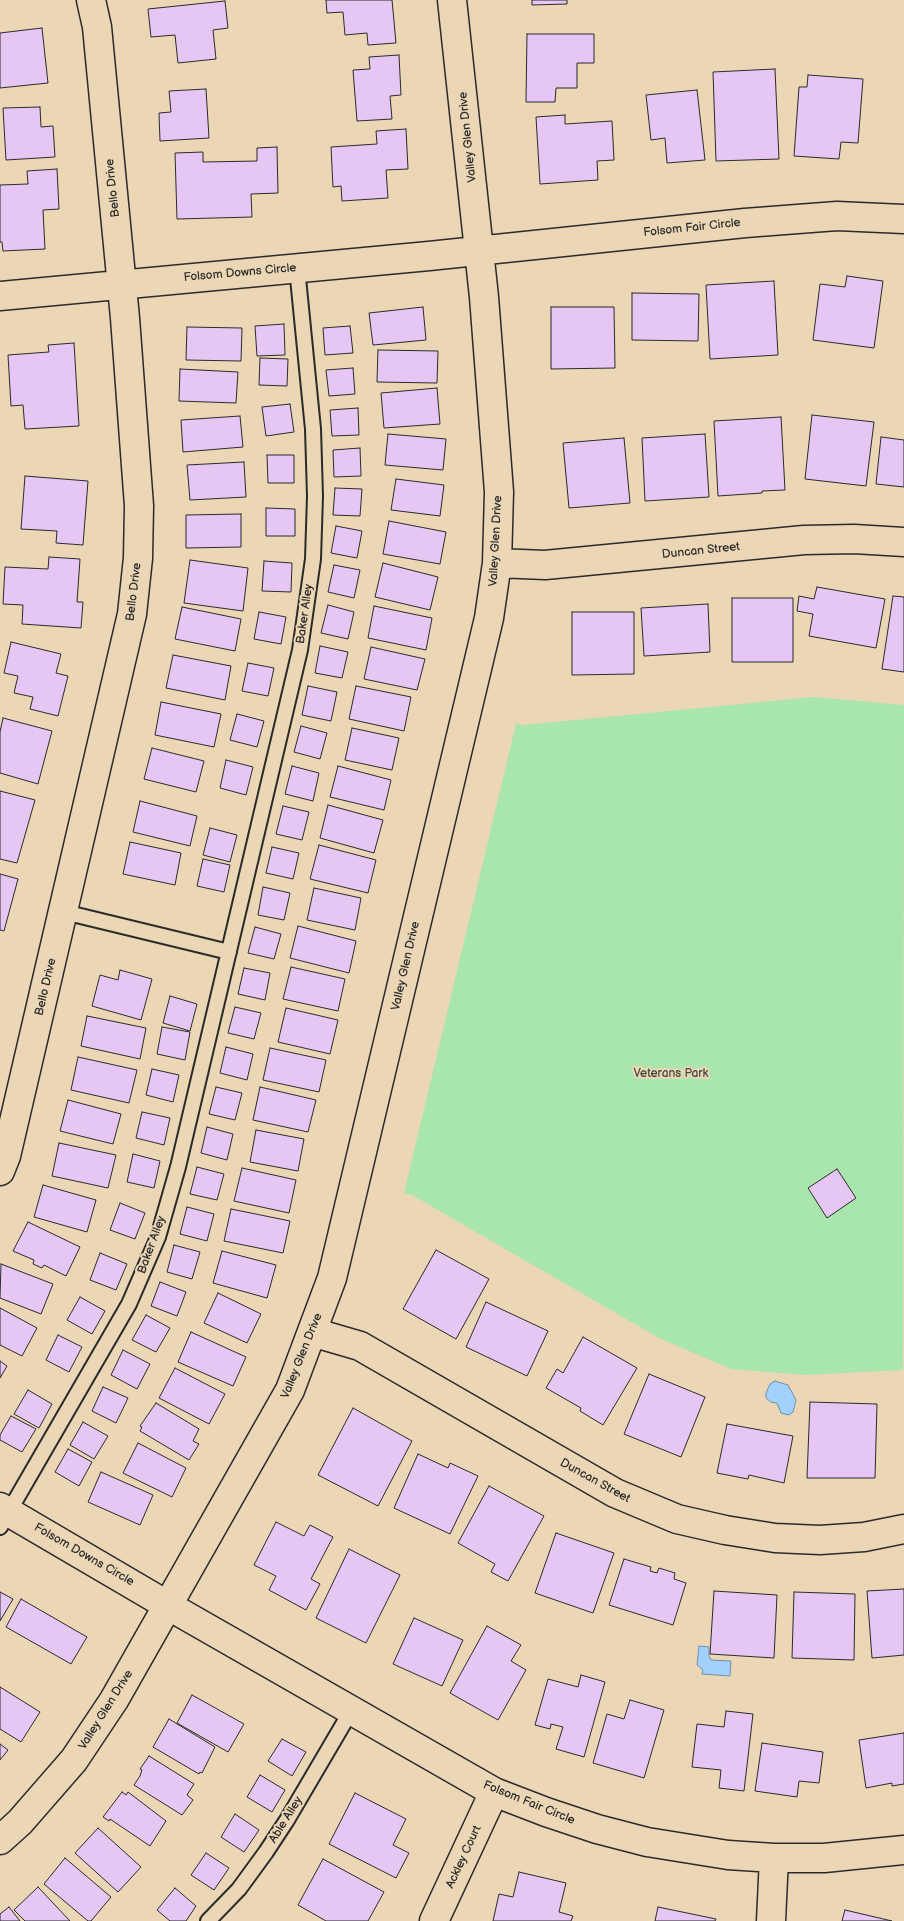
<!DOCTYPE html>
<html>
<head>
<meta charset="utf-8">
<style>
  body { margin:0 }
  canvas { display:block; background:#ebd6b5 }
</style>
</head>
<body>
<canvas width="904" height="1921"></canvas>
<script>
const ctx = document.querySelector('canvas').getContext('2d');
ctx.lineJoin = 'round';
function fill(path, color) { ctx.fillStyle = color; ctx.fill(path, 'evenodd'); }
const poly = rows => new Path2D(rows.map(r => 'M' + r).join(''));
function stroke(path, color, width, dash) { ctx.strokeStyle = color; ctx.lineWidth = width; ctx.lineCap = dash ? 'butt' : 'round'; ctx.setLineDash(dash || []); ctx.stroke(path); }
function drawText(font, color, halo, rows, align = 'center') {
  ctx.font = font + ' "Balsamiq Sans",sans-serif'; ctx.lineWidth = 4; ctx.setLineDash([]); ctx.textBaseline = 'middle'; ctx.strokeStyle = halo; ctx.fillStyle = color; for (const [text, x, y, turn = 0] of rows) {
    ctx.save(); ctx.translate(x, y); ctx.rotate((+turn || 0) * Math.PI / 180); ctx.textAlign = isNaN(turn) ? turn : align; if (halo) ctx.strokeText(text, 0, 0); ctx.fillText(text, 0, 0); ctx.restore();
  }
}
fill(poly([
  [814,697,904,705,903,1370,805,1375,731,1369,659,1338,412,1195,404,1193,516,724,524,725]
]), '#a8e6ad');
const water = poly([
  [775,1381,788,1385,796,1400,793,1412,789,1415,781,1413,777,1403,771,1402,766,1398,766,1393,770,1384,775,1381],
  [699,1646,709,1647,709,1656,711,1660,731,1661,730,1676,702,1674,703,1670,697,1665,699,1646]
]);
fill(water, '#a2d1fe');
stroke(water, '#728faa', 1);
const building = poly([
  [326,0,392,0,396,43,368,45,367,33,345,35,343,12,327,13,326,0],
  [532,0,567,0,567,4,532,5,532,0],
  [225,1,228,28,213,30,216,59,178,63,175,35,151,37,148,9,225,1],
  [42,28,48,83,0,88,0,33,42,28],
  [527,34,594,34,594,63,577,63,577,88,556,88,555,102,526,102,527,34],
  [399,55,401,95,390,96,392,119,357,121,353,70,370,69,369,57,399,55],
  [775,69,779,159,716,161,713,72,775,69],
  [808,75,863,79,858,143,841,142,839,159,794,156,799,87,807,87,808,75],
  [206,89,209,138,160,141,159,113,171,112,169,91,206,89],
  [697,90,705,160,667,163,665,138,651,140,646,95,697,90],
  [40,107,41,127,53,126,55,157,6,160,3,108,40,107],
  [565,115,565,124,612,121,614,160,597,161,598,180,540,184,536,117,565,115],
  [406,129,408,169,386,170,388,198,342,201,341,186,333,187,331,147,377,144,376,131,406,129],
  [277,147,278,193,251,194,252,217,177,219,175,153,203,152,203,162,257,161,257,148,277,147],
  [57,169,59,209,43,210,45,249,3,251,2,242,0,242,0,185,28,184,27,171,57,169],
  [847,276,883,281,874,348,813,340,820,284,845,287,847,276],
  [774,281,778,355,710,359,706,285,774,281],
  [632,293,699,294,698,341,632,340,632,293],
  [423,307,426,340,373,345,369,313,423,307],
  [551,307,614,307,615,368,551,369,551,307],
  [284,324,285,355,257,356,255,326,284,324],
  [350,326,353,353,325,355,323,328,350,326],
  [187,327,242,328,241,361,186,360,187,327],
  [74,343,79,426,25,429,23,405,11,406,8,355,49,352,48,345,74,343],
  [378,350,438,351,437,383,377,382,378,350],
  [260,358,288,359,287,386,259,385,260,358],
  [353,368,355,394,329,396,326,370,353,368],
  [180,369,238,372,236,403,179,401,180,369],
  [437,388,440,424,384,428,381,393,437,388],
  [290,404,294,432,266,436,262,407,290,404],
  [358,408,359,435,332,436,330,410,358,408],
  [812,415,874,422,866,486,805,479,812,415],
  [240,416,243,447,183,452,181,420,240,416],
  [781,417,785,490,762,491,762,493,718,496,714,421,781,417],
  [388,434,446,439,443,470,385,465,388,434],
  [705,434,709,497,645,501,642,438,705,434],
  [881,437,904,440,904,487,876,484,881,437],
  [624,438,630,503,569,508,563,443,624,438],
  [360,448,361,476,334,477,333,450,360,448],
  [267,455,294,455,294,483,268,483,267,455],
  [244,462,246,497,190,500,187,465,244,462],
  [25,476,88,481,83,545,56,543,57,531,21,529,25,476],
  [396,479,444,485,440,516,391,510,396,479],
  [335,488,362,489,360,516,333,515,335,488],
  [266,508,295,509,295,536,266,536,266,508],
  [241,514,241,547,186,548,186,515,241,514],
  [389,521,446,532,440,564,383,554,389,521],
  [336,526,362,531,357,558,331,553,336,526],
  [49,557,80,559,77,602,83,602,81,628,22,624,23,605,3,604,5,567,48,569,49,557],
  [190,560,248,568,243,611,184,603,190,560],
  [264,561,292,563,291,592,262,591,264,561],
  [383,563,438,577,430,610,375,597,383,563],
  [334,565,360,570,354,598,328,592,334,565],
  [817,587,885,599,876,648,809,636,813,614,797,611,799,596,814,599,817,587],
  [893,596,904,597,904,672,882,669,893,596],
  [732,598,793,598,793,662,732,662,732,598],
  [708,604,710,652,644,656,641,608,708,604],
  [328,605,354,612,348,639,321,633,328,605],
  [374,606,432,618,426,650,368,638,374,606],
  [182,607,241,619,235,651,175,639,182,607],
  [259,612,286,617,281,644,254,639,259,612],
  [572,612,634,612,634,674,572,675,572,612],
  [11,642,61,654,56,673,68,676,58,716,30,709,33,697,14,693,18,676,4,673,11,642],
  [320,646,348,652,342,678,315,673,320,646],
  [371,647,425,659,417,690,364,679,371,647],
  [173,655,231,666,225,700,166,688,173,655],
  [248,663,274,668,268,696,242,691,248,663],
  [308,686,337,692,331,721,302,715,308,686],
  [356,686,411,697,404,731,349,719,356,686],
  [161,702,221,714,214,747,155,735,161,702],
  [237,714,264,721,257,747,230,740,237,714],
  [3,718,52,731,38,784,0,773,0,732,3,718],
  [301,726,327,733,320,759,294,752,301,726],
  [352,728,399,738,392,770,345,760,352,728],
  [152,748,204,761,196,792,144,779,152,748],
  [226,760,253,767,246,795,220,788,226,760],
  [292,766,319,773,313,801,285,794,292,766],
  [338,766,391,780,384,810,330,797,338,766],
  [0,791,35,800,17,863,0,859,0,791],
  [140,801,197,816,190,846,133,832,140,801],
  [328,805,383,820,374,853,320,838,328,805],
  [283,806,309,812,302,840,276,834,283,806],
  [210,828,237,835,230,862,203,855,210,828],
  [130,842,181,853,175,885,123,874,130,842],
  [319,845,376,860,368,893,310,879,319,845],
  [272,847,299,853,293,879,266,873,272,847],
  [203,859,230,865,224,892,197,886,203,859],
  [0,874,18,879,4,931,0,930,0,874],
  [263,887,290,893,284,920,258,915,263,887],
  [314,888,361,898,355,930,307,920,314,888],
  [298,926,356,941,349,973,290,958,298,926],
  [255,927,281,934,274,959,248,953,255,927],
  [291,967,345,979,338,1011,283,999,291,967],
  [244,968,270,973,265,1000,238,994,244,968],
  [120,970,152,979,141,1020,92,1006,100,975,118,980,120,970],
  [170,996,197,1004,190,1031,163,1023,170,996],
  [235,1007,261,1013,254,1039,228,1033,235,1007],
  [286,1008,338,1020,330,1054,278,1042,286,1008],
  [87,1016,146,1028,140,1059,81,1046,87,1016],
  [162,1027,190,1032,185,1060,157,1054,162,1027],
  [226,1047,253,1054,247,1080,220,1073,226,1047],
  [270,1048,326,1060,319,1092,263,1080,270,1048],
  [78,1057,137,1070,129,1103,71,1090,78,1057],
  [152,1069,179,1075,173,1102,146,1095,152,1069],
  [216,1087,242,1093,235,1120,209,1114,216,1087],
  [260,1087,316,1100,308,1132,253,1120,260,1087],
  [68,1100,121,1114,113,1144,60,1131,68,1100],
  [142,1112,170,1118,164,1145,136,1138,142,1112],
  [207,1127,233,1134,227,1160,201,1153,207,1127],
  [256,1130,304,1139,298,1171,250,1162,256,1130],
  [59,1143,116,1155,108,1188,52,1176,59,1143],
  [133,1154,160,1161,154,1188,127,1182,133,1154],
  [197,1167,224,1174,217,1200,190,1194,197,1167],
  [242,1168,296,1180,289,1213,234,1201,242,1168],
  [837,1169,856,1198,827,1218,808,1188,837,1169],
  [43,1185,96,1200,87,1232,34,1217,43,1185],
  [120,1203,145,1213,135,1239,110,1230,120,1203],
  [187,1207,214,1214,207,1241,180,1234,187,1207],
  [231,1209,290,1221,283,1253,224,1241,231,1209],
  [28,1222,80,1247,66,1276,44,1265,42,1268,33,1264,34,1260,13,1251,28,1222],
  [174,1245,200,1252,192,1279,167,1272,174,1245],
  [436,1250,489,1279,456,1339,403,1309,436,1250],
  [222,1251,276,1265,267,1298,213,1283,222,1251],
  [100,1253,127,1264,116,1290,90,1280,100,1253],
  [1,1264,53,1284,41,1314,0,1298,1,1264],
  [160,1282,186,1292,177,1316,151,1306,160,1282],
  [218,1293,261,1314,247,1343,204,1323,218,1293],
  [80,1297,105,1311,92,1334,67,1320,80,1297],
  [486,1302,548,1331,527,1376,466,1347,486,1302],
  [0,1308,37,1328,22,1356,0,1345,0,1308],
  [146,1315,170,1328,156,1352,132,1340,146,1315],
  [191,1332,246,1357,233,1386,178,1362,191,1332],
  [58,1335,82,1347,69,1372,46,1360,58,1335],
  [583,1337,637,1368,603,1425,580,1411,581,1408,546,1388,557,1369,563,1373,583,1337],
  [123,1350,150,1364,137,1389,111,1375,123,1350],
  [0,1361,7,1366,0,1378,0,1361],
  [175,1368,225,1394,209,1424,159,1398,175,1368],
  [649,1374,705,1397,681,1457,624,1434,649,1374],
  [103,1387,128,1398,116,1423,92,1411,103,1387],
  [28,1390,52,1404,39,1428,14,1414,28,1390],
  [810,1402,877,1404,875,1478,807,1478,810,1402],
  [156,1403,199,1429,193,1441,199,1444,189,1460,140,1431,142,1427,140,1426,156,1403],
  [353,1408,412,1441,378,1506,318,1475,353,1408],
  [11,1416,36,1429,22,1452,0,1440,0,1435,11,1416],
  [83,1422,108,1436,94,1459,70,1445,83,1422],
  [727,1424,793,1436,784,1483,749,1475,748,1479,717,1473,727,1424],
  [138,1443,186,1468,172,1497,123,1473,138,1443],
  [68,1449,92,1462,79,1486,55,1472,68,1449],
  [418,1454,448,1468,450,1463,478,1476,450,1534,394,1508,418,1454],
  [101,1472,153,1495,140,1525,88,1502,101,1472],
  [489,1486,544,1516,508,1581,491,1572,495,1564,458,1543,489,1486],
  [276,1522,304,1536,310,1525,333,1537,311,1579,320,1584,306,1610,269,1590,276,1576,254,1565,276,1522],
  [556,1533,614,1553,593,1613,535,1593,556,1533],
  [349,1549,400,1575,366,1643,316,1618,349,1549],
  [624,1559,651,1567,650,1571,657,1573,659,1568,675,1573,674,1579,686,1583,673,1625,609,1605,624,1559],
  [904,1589,904,1655,872,1658,867,1591,904,1589],
  [714,1591,777,1595,774,1658,710,1654,714,1591],
  [0,1592,13,1599,0,1621,0,1592],
  [794,1592,855,1594,854,1660,792,1658,794,1592],
  [21,1599,87,1637,71,1664,6,1627,21,1599],
  [414,1618,463,1640,442,1686,393,1664,414,1618],
  [487,1626,521,1645,511,1661,526,1670,498,1720,450,1693,487,1626],
  [581,1675,605,1682,584,1757,556,1749,563,1727,551,1724,550,1729,535,1725,548,1679,578,1687,581,1675],
  [0,1687,40,1712,21,1742,0,1729,0,1687],
  [192,1695,244,1724,228,1752,177,1723,192,1695],
  [630,1700,664,1710,644,1778,593,1763,607,1714,624,1719,630,1700],
  [726,1711,753,1714,744,1791,719,1788,721,1770,692,1767,697,1724,724,1727,726,1711],
  [169,1719,215,1747,202,1773,200,1772,199,1774,153,1747,169,1719],
  [904,1733,904,1784,892,1786,892,1783,866,1788,859,1740,904,1733],
  [282,1739,306,1752,292,1776,268,1761,282,1739],
  [762,1743,823,1752,819,1783,799,1781,797,1797,755,1791,762,1743],
  [0,1744,8,1750,0,1760,0,1744],
  [149,1756,194,1784,187,1795,193,1800,182,1815,134,1785,140,1776,142,1770,140,1769,149,1756],
  [260,1775,285,1790,272,1812,247,1797,260,1775],
  [122,1792,126,1795,128,1792,166,1821,150,1846,110,1819,109,1821,103,1817,122,1792],
  [355,1793,406,1819,393,1845,409,1853,396,1878,329,1844,355,1793],
  [235,1814,259,1830,244,1852,221,1837,235,1814],
  [98,1828,141,1867,118,1892,75,1853,98,1828],
  [206,1853,229,1868,214,1890,191,1875,206,1853],
  [65,1858,111,1897,91,1921,88,1921,44,1884,65,1858],
  [323,1859,384,1892,368,1921,326,1921,298,1905,323,1859],
  [519,1872,566,1883,559,1912,573,1916,571,1921,493,1921,499,1894,513,1897,519,1872],
  [38,1887,70,1921,25,1921,14,1910,38,1887],
  [175,1888,196,1906,186,1921,170,1921,157,1910,175,1888],
  [9,1907,20,1921,0,1921,0,1914,9,1907],
  [658,1907,716,1919,715,1921,655,1921,658,1907],
  [845,1910,892,1921,842,1921,845,1910]
]);
fill(building, '#e6c6f3');
stroke(building, '#2b2b2b', 1);
const service = poly([
  [64,912,229,952],
  [0,1527,129,1304,158,1237,178,1167,300,650,313,559,315,496,313,429,297,268],
  [208,1921,239,1889,266,1852,287,1820,351,1711]
]);
const minor = poly([
  [0,296,429,256,745,223,837,216,904,219],
  [497,563,545,565,804,540,854,539,904,542],
  [0,1171,6,1156,132,614,138,558,139,506,125,318,97,27,91,0],
  [312,1332,360,1346,615,1493,677,1519,725,1530,775,1538,820,1540,864,1537,904,1529],
  [0,1507,167,1605,494,1792,546,1812,597,1829,647,1842,728,1855,774,1858,824,1858,904,1850],
  [0,1840,20,1822,74,1760,114,1700,290,1390,332,1278,489,618,497,563,499,492,484,297,452,0],
  [434,1921,494,1792],
  [771,1921,774,1858]
]);
stroke(service, '#2b2b2b', 18);
stroke(minor, '#2b2b2b', 31);
stroke(service, '#ebd6b5', 14);
stroke(minor, '#ebd6b5', 28);
drawText('12px', '#2b2b2b', '#ebd6b5', [
  ["Valley Glen Drive",468,137,-96],
  ["Bello Drive",113,188,-96],
  ["Folsom Fair Circle",692,228,-6],
  ["Folsom Downs Circle",240,273,-5],
  ["Valley Glen Drive",496,541,-87],
  ["Duncan Street",701,551,-6],
  ["Bello Drive",134,592,-83],
  ["Baker Alley",305,614,-82],
  ["Valley Glen Drive",406,966,-77],
  ["Bello Drive",46,987,-77],
  ["Baker Alley",152,1245,-70],
  ["Valley Glen Drive",302,1356,-68],
  ["Duncan Street",595,1481,29],
  ["Folsom Downs Circle",84,1555,30],
  ["Valley Glen Drive",106,1710,-58],
  ["Folsom Fair Circle",529,1803,22],
  ["Able Alley",286,1820,-58],
  ["Ackley Court",464,1857,-65]
]);
drawText('12px', '#3e473e', '#ebd6b5', [
  ["Veterans Park",671,1074]
]);
</script>
</body>
</html>
